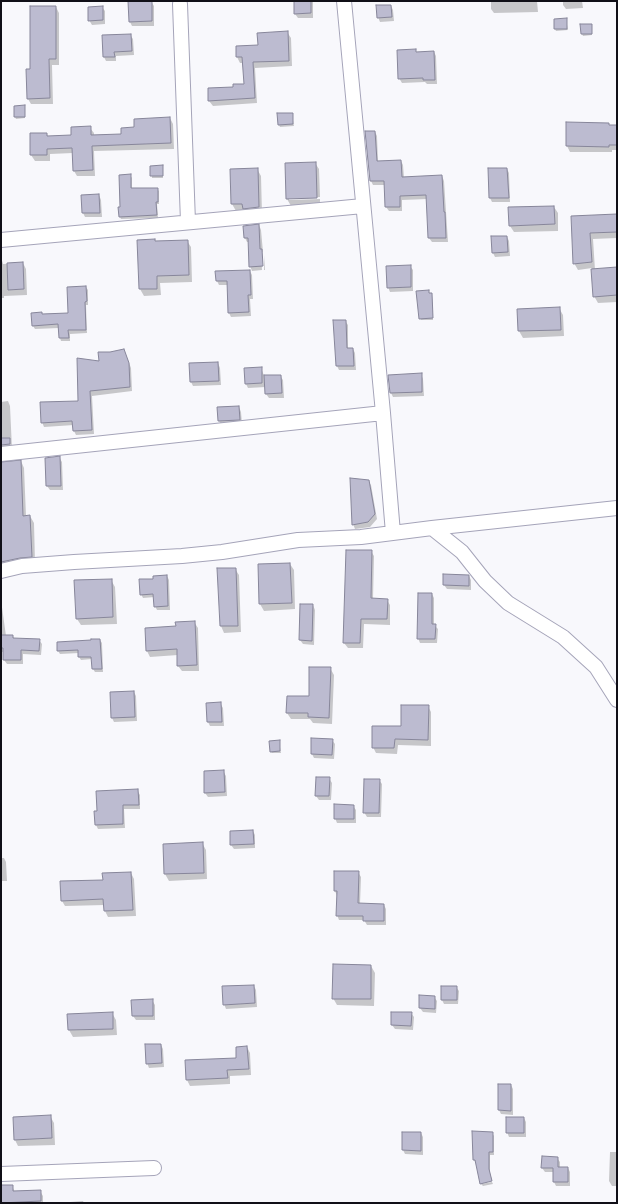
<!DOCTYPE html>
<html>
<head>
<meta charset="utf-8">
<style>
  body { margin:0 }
  #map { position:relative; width:618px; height:1204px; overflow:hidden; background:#f8f8fc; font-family:Quicksand,sans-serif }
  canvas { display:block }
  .frame { position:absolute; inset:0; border:2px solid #100f17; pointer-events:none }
</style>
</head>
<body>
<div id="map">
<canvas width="618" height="1204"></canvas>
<div class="frame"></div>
</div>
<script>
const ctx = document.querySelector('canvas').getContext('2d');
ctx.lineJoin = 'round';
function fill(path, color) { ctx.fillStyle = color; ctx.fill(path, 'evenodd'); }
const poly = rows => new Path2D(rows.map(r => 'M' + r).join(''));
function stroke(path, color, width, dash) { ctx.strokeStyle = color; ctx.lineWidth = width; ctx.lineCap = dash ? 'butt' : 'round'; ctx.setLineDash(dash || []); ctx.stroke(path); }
fill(poly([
  [151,1,154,6,154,26,132,26,130,22,129,2],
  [295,1,313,1,313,18,298,18,295,14],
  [491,1,537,1,538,12,494,13,491,9],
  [563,1,582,1,583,8,566,9,563,5],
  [391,6,393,10,394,21,380,22,378,17],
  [56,7,59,13,59,65,52,65,53,104,31,104,28,99,31,70],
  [102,7,105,11,105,24,92,25,89,20],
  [566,19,568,30,556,31,555,29],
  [591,25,592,35,583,36,582,34],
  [287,32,291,38,292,66,255,68,257,103,213,106,209,101,234,88,245,85,244,63,240,63,237,57,237,47,259,46],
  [130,35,133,39,134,55,116,56,116,61,106,61,104,57],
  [415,50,417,53,434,52,436,56,437,84,427,84,425,82,402,83,399,78],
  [24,106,25,108,25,118,16,119,15,117],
  [292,114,294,126,280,127,279,125],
  [170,118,173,124,174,149,94,151,95,176,77,176,74,171,73,153,50,154,50,161,35,161,31,155,31,134,47,134,48,137,72,136,90,128,94,133,94,136,122,135,135,128],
  [609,124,609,126,617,126,617,150,612,150,612,152,570,152,567,146],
  [375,132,377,136,378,162,401,161,403,165,404,178,442,176,444,181,448,242,432,242,429,238,428,199,402,200,402,211,389,211,386,207,385,185,373,185,371,181],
  [315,163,319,169,320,197,289,198,289,200,320,199,320,204,291,206,287,199,286,164],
  [162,166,163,178,152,178,151,167],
  [257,169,261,176,262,214,245,210,236,211,232,204],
  [489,169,507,169,509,173,510,202,492,202,490,198],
  [130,175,132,178,132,189,157,189,159,191,159,204,157,204,158,218,121,219,120,217,121,208],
  [99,195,101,200,102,217,85,217,83,213,82,196],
  [554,207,558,213,558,231,514,232,510,226],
  [617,215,617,238,593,239,595,270,617,268,617,302,598,303,594,296,592,268,578,270,574,263,572,217],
  [259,225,261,230,263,252,261,251,262,270,252,271,250,266,249,242,247,242,245,238],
  [507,237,509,241,510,256,495,257,493,253],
  [155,240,156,242,187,241,191,247,192,282,160,283,161,295,144,296,140,289],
  [264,253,264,255,265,270,264,270],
  [1,257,3,264,23,263,26,269,27,295,4,296,4,298,1,298],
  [410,266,413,270,413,291,390,292,388,287],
  [250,271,252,275,253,299,250,299,251,316,231,317,229,313,228,285,219,285,217,281,216,272],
  [86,287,88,290,88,305,86,305,87,333,70,334,70,341,61,341,60,338,59,328,35,329,33,326,42,313,43,315,69,314],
  [428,291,429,294,432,296,433,320,421,320,420,318],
  [559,308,563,315,564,336,523,338,519,331],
  [334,321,345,321,348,325,348,349,353,349,355,353,356,370,339,370,337,366],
  [124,350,131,368,132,391,92,396,94,434,76,435,74,431,74,425,44,427,42,422,79,402,100,362,110,353],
  [218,363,220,368,221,385,193,386,191,382,190,364],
  [261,368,263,373,264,376,280,376,283,380,284,398,269,398,266,394,266,387,248,388,246,384],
  [421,374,423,379,424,396,393,397,391,393],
  [8,401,10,406,12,449,1,450,1,402],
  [239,407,241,412,242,424,221,425,219,421],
  [59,457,62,462,63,490,50,490,47,486,46,459],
  [21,461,24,468,26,516,30,516,34,523,35,563,1,568,1,463],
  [368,481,371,485,377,519,370,527,355,529,353,524],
  [371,551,374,556,373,599,387,600,390,605,390,625,364,624,363,648,348,648,344,643],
  [290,564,294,570,295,609,264,611,260,604,259,565],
  [218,569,235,569,239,575,241,632,224,633,221,626],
  [167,576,169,580,170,610,157,610,155,606,155,597,143,598,141,594,154,580],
  [469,576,471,580,471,590,447,589,444,585],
  [111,580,115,587,117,624,81,625,77,619],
  [432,594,434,598,434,625,438,629,437,643,420,643,418,638],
  [1,600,6,636,13,636,14,639,39,640,42,644,41,655,23,654,23,664,7,664,4,660,4,652,1,652],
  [313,605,315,610,314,645,303,644,300,640],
  [194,622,198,628,199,671,182,671,178,666,178,655,150,657,147,651,177,627],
  [100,640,102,643,103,672,95,672,93,669,92,659,81,660,79,657,79,653,60,654,58,651,58,643],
  [330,668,334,675,332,724,313,723,310,719,291,719,287,713,309,697],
  [134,692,136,696,137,721,114,722,112,718],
  [220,703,223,708,224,726,210,726,208,722],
  [428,706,431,712,431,746,398,745,397,754,376,753,373,747,402,727],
  [332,740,335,744,334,759,314,758,312,754],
  [279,741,281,753,272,753,271,752],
  [223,771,226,776,227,796,208,797,205,793],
  [329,778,332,783,331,800,319,800,316,796],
  [379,780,382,784,381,817,367,817,364,812],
  [137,790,140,795,140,809,124,809,125,828,98,829,96,825],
  [353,806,356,810,356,823,337,823,335,818],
  [253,831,255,835,255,848,234,849,231,845],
  [202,843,206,850,207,879,169,881,165,874,164,845],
  [1,858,4,858,6,862,7,881,1,881],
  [358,872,361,877,360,904,384,905,386,909,386,925,367,925,364,920,339,920,337,915,337,896,335,891],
  [131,873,134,879,136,916,108,917,105,911,105,905,65,906,62,901,104,881],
  [371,966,375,973,374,1006,337,1005,333,998],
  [254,986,256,990,257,1007,226,1009,224,1004],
  [456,987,459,991,458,1004,444,1004,442,1000],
  [434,997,437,1001,436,1013,423,1012,420,1008],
  [152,1000,155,1005,155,1020,136,1020,133,1016,133,1001],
  [112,1013,116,1020,117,1035,73,1037,69,1030,68,1015],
  [392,1013,411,1013,414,1017,413,1030,395,1029,392,1025],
  [161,1045,163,1049,164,1067,149,1068,147,1063],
  [247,1047,250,1053,251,1075,230,1076,230,1084,190,1086,187,1080,237,1059],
  [499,1085,511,1085,513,1089,513,1115,501,1114,499,1110],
  [50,1116,54,1123,55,1145,18,1146,15,1140],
  [524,1118,526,1122,526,1137,509,1137,507,1132],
  [403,1133,421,1133,423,1137,423,1155,405,1154,403,1150],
  [492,1133,494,1136,494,1155,490,1155,490,1173,492,1180,481,1182,476,1163,474,1160],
  [610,1152,617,1152,617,1186,612,1186,609,1181],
  [557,1158,560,1162,560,1168,568,1168,570,1172,570,1186,556,1186,554,1182,554,1172,545,1172,542,1168],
  [492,1182,493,1184,483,1186,481,1184],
  [1,1186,12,1186,15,1192,40,1191,43,1196,43,1203,1,1203],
  [83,1201,84,1203,70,1203,70,1202]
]), '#0003');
const building = poly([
  [128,1,152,1,152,21,129,22,128,1],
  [294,1,311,1,311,13,294,14,294,1],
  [376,5,391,5,392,17,377,18,376,5],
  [30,6,56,6,56,59,49,59,50,98,27,99,26,69,30,69,30,6],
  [103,6,103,20,88,21,88,7,103,6],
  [567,18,567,29,554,29,554,19,567,18],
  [580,24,592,24,592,34,581,34,580,24],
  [288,31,289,61,253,62,255,98,208,101,208,88,233,87,233,84,244,84,242,57,236,57,236,46,258,45,257,33,288,31],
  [131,34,132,51,114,52,115,57,103,57,102,35,131,34],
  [416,49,416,52,434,51,435,80,423,80,423,78,398,79,397,50,416,49],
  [25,105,25,117,14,117,14,106,25,105],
  [277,113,293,113,293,124,278,125,277,113],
  [170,117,171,143,92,146,93,170,73,171,72,148,47,149,47,155,30,155,30,133,47,133,47,136,71,135,71,127,91,126,91,135,121,134,121,128,134,127,134,119,170,117],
  [566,122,609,123,609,125,617,125,617,145,609,145,609,147,566,146,566,122],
  [365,131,375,131,377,161,401,160,402,177,442,175,444,212,445,212,446,238,428,238,426,195,400,196,400,207,385,207,384,181,370,181,365,131],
  [316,162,317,198,286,199,285,163,316,162],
  [163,165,163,176,150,176,150,166,163,165],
  [258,168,259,207,243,209,242,204,231,204,230,169,258,168],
  [488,168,507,168,509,198,489,198,488,168],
  [131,174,131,188,158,188,158,202,156,202,157,215,119,217,118,207,120,207,119,175,131,174],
  [99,194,100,213,82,213,81,195,99,194],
  [554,206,555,224,509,226,508,207,554,206],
  [617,214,617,232,590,233,592,262,573,264,571,216,617,214],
  [259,224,260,249,262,249,263,266,249,267,248,238,244,238,243,226,259,224],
  [491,236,507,236,508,252,492,253,491,236],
  [155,239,155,241,188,240,189,275,157,276,157,289,139,289,137,240,155,239],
  [23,262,24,289,8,290,7,263,23,262],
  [411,265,411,287,387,288,386,266,411,265],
  [617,267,617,295,593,297,591,269,617,267],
  [250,270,251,295,248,295,249,312,228,313,227,281,216,281,215,271,250,270],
  [86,286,87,301,85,302,86,330,68,330,69,338,59,338,58,324,32,326,31,313,42,312,42,314,68,313,67,287,86,286],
  [429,290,429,293,432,293,433,318,419,319,416,291,429,290],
  [560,307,561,330,518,331,517,309,560,307],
  [333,320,346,320,347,348,353,348,354,366,336,366,333,320],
  [124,349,129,363,130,387,90,391,92,430,73,431,72,421,41,423,40,402,78,401,77,358,99,361,98,352,110,352,124,349],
  [218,362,219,381,190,382,189,363,218,362],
  [262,367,262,383,245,384,244,368,262,367],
  [422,373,422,392,390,393,388,375,422,373],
  [264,375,281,375,282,393,265,394,264,375],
  [239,406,240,420,218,421,217,407,239,406],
  [1,438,10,438,10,444,1,445,1,438],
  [60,456,61,486,46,486,45,458,60,456],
  [21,460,23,516,30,515,32,557,20,558,1,562,1,462,21,460],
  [350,478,369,480,375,514,368,522,352,525,350,478],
  [346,550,372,550,371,598,388,599,387,619,361,619,360,643,343,643,346,550],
  [290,563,292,603,259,604,258,564,290,563],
  [217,568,236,568,238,626,220,626,217,568],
  [443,574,469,575,469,586,443,585,443,574],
  [167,575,168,606,154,607,153,594,140,595,139,579,153,579,153,576,167,575],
  [112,579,113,617,76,619,74,580,112,579],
  [418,593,432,593,432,624,436,624,435,639,417,639,418,593],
  [300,604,313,604,312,641,299,640,300,604],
  [195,621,197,665,177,666,177,649,146,651,145,628,176,626,175,622,195,621],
  [1,635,13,635,13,638,40,639,39,651,21,650,21,660,3,660,3,648,1,648,1,635],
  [91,639,100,639,102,669,92,669,91,657,78,657,78,650,57,651,57,642,91,640,91,639],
  [309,667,331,667,329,718,308,717,308,713,286,713,287,696,309,696,309,667],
  [134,691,135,717,111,718,110,692,134,691],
  [221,702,222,722,207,722,206,703,221,702],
  [401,705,429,705,428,740,395,739,394,748,372,748,372,726,401,726,401,705],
  [311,738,333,739,332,755,311,754,311,738],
  [280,740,280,751,270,752,269,741,280,740],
  [224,770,225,792,204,793,204,771,224,770],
  [316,777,330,777,329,796,315,796,316,777],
  [364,779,380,779,379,813,363,813,364,779],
  [138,789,139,805,123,805,123,824,95,825,94,811,97,811,96,791,138,789],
  [334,804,354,805,354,819,334,819,334,804],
  [253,830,254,844,230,845,230,831,253,830],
  [203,842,204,873,164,874,163,844,203,842],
  [334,871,359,871,358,903,384,904,384,921,363,921,363,916,336,916,337,891,334,891,334,871],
  [131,872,133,910,104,911,103,899,61,901,60,881,103,880,102,873,131,872],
  [333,964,371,965,371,999,332,999,333,964],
  [254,985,255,1003,223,1005,222,986,254,985],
  [441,986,457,986,457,1000,441,1000,441,986],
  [419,995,435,996,435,1009,419,1008,419,995],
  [153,999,153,1016,132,1016,131,1000,153,999],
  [113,1012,113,1029,68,1030,67,1014,113,1012],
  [391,1012,412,1012,411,1026,391,1025,391,1012],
  [145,1044,161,1044,162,1063,146,1064,145,1044],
  [247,1046,249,1069,227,1070,228,1078,186,1080,185,1060,236,1058,236,1047,247,1046],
  [498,1084,511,1084,511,1111,498,1110,498,1084],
  [51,1115,52,1138,14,1140,13,1117,51,1115],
  [506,1117,524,1117,524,1133,506,1133,506,1117],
  [472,1131,493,1132,493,1152,489,1152,489,1169,492,1181,480,1184,475,1160,473,1160,472,1131],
  [402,1132,421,1132,421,1151,402,1150,402,1132],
  [542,1156,558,1157,558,1167,568,1167,568,1182,553,1182,553,1168,541,1168,542,1156],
  [1,1185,13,1185,13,1191,41,1190,41,1201,1,1203,1,1185]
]);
fill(building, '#bcbbd0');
stroke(building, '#87869a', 1);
const minor = poly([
  [344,1,383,413,393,533],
  [180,4,188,222],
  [1,240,363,206],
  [1,454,383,413],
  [432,528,462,552,485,581,508,603,563,637,596,667,617,700],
  [1,571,22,566,74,562,182,556,222,552,298,540,361,537,432,528,617,508],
  [1,1174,154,1168]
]);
stroke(minor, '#a5a4b9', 16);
stroke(minor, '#fff', 14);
</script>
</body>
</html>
